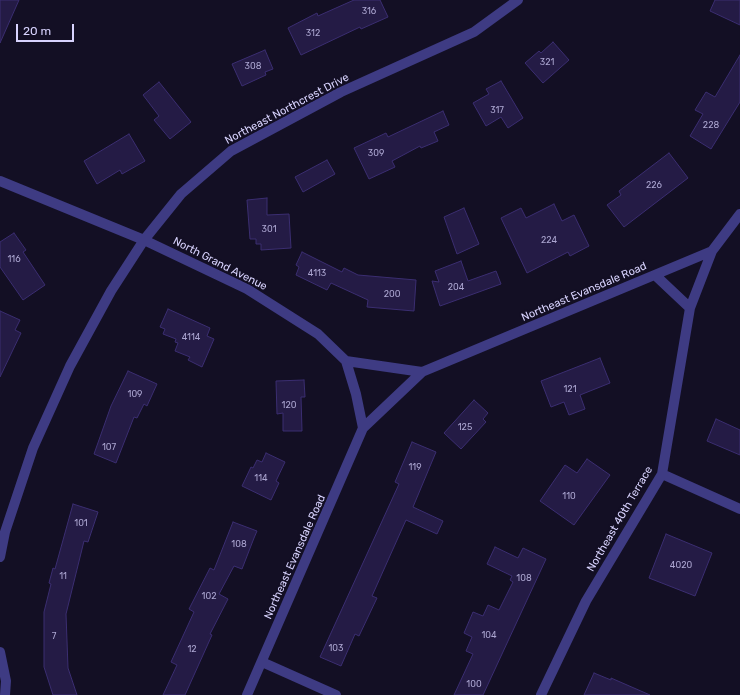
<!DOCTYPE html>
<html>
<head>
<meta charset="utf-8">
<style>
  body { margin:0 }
  #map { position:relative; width:740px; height:695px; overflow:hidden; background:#130f24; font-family:Rubik,sans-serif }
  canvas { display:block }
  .scale { position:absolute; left:16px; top:24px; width:58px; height:18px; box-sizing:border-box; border:2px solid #d8d3fe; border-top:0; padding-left:5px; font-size:12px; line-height:14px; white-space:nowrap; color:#d8d3fe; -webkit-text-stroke:3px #130f24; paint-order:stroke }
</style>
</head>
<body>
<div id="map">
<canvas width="740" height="695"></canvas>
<div class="scale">20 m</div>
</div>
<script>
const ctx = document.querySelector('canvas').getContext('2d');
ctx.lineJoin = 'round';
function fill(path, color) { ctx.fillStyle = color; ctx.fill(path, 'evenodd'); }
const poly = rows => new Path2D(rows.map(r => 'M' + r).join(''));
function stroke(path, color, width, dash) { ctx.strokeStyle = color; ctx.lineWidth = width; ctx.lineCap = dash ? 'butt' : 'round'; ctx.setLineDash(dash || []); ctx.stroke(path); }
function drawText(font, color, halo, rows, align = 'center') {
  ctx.font = font + ' Rubik,sans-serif'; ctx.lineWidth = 4; ctx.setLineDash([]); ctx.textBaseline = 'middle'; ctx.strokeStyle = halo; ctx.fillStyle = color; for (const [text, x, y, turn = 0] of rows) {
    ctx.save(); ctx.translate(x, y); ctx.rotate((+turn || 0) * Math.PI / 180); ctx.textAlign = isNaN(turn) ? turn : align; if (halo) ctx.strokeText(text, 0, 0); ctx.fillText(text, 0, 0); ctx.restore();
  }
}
const building = poly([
  [0,0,19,0,0,43,0,0],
  [354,0,380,0,388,17,361,29,360,27,301,55,288,28,317,13,318,16,354,0],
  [715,0,740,0,740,25,710,11,715,0],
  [553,42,569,60,543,83,525,63,539,51,541,53,553,42],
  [265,50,273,69,265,72,266,75,242,86,232,64,265,50],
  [740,55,740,102,711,149,690,136,703,114,695,110,706,92,715,97,740,55],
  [501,81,523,118,508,128,501,117,486,126,473,103,489,94,486,89,501,81],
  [159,82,191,122,170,139,154,120,159,116,143,95,159,82],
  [443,111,449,125,434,132,438,141,421,148,420,146,392,161,395,167,369,179,354,148,386,133,388,137,443,111],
  [129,134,145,161,122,174,120,170,97,184,84,161,129,134],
  [669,153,688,178,624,227,607,205,621,195,619,191,669,153],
  [327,160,335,174,303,192,295,177,327,160],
  [267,198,267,215,289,214,291,248,261,250,261,244,256,244,256,239,250,239,247,200,267,198],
  [554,204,562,221,574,215,589,246,570,256,568,252,527,273,501,218,521,208,526,218,554,204],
  [464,208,479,244,457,254,444,217,464,208],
  [14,233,26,250,23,252,45,285,23,300,0,267,0,242,14,233],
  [302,252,342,272,344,268,358,275,416,280,414,311,367,307,368,300,331,283,327,290,296,275,299,267,296,265,302,252],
  [461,261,468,281,496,271,501,284,440,306,432,281,439,282,435,271,461,261],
  [168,309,210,328,207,336,214,339,202,367,188,360,190,357,175,351,178,343,175,342,176,339,163,334,165,329,160,327,168,309],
  [0,311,20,320,15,330,21,333,0,377,0,311],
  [600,358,610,383,580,395,585,409,569,415,564,402,551,407,541,381,600,358],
  [128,371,157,384,147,406,144,404,137,418,134,417,116,463,94,454,111,406,128,371],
  [304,380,305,397,301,397,302,431,283,431,283,413,277,414,276,381,304,380],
  [474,400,488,413,483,419,486,422,461,449,444,433,474,400],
  [716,419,740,430,740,455,707,441,716,419],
  [412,442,436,452,413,507,443,521,437,534,406,520,372,596,377,598,359,636,355,634,341,666,320,657,399,484,395,482,412,442],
  [266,453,285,462,276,481,279,483,271,500,242,486,251,467,253,468,257,460,262,462,266,453],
  [587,459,610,475,574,525,540,501,565,465,577,473,587,459],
  [73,504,98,512,88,542,84,541,66,614,68,668,77,695,53,695,44,667,44,612,51,584,49,583,53,568,55,569,73,504],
  [233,522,257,531,254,538,242,569,234,566,219,594,228,599,210,634,212,635,185,695,163,695,177,665,171,662,194,612,189,609,210,568,214,570,233,522],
  [666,534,712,553,695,596,649,578,666,534],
  [495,547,518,558,523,548,546,559,483,695,454,695,473,654,466,651,472,637,464,633,473,612,483,616,488,605,499,610,513,582,510,580,512,576,487,564,495,547],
  [594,673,611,680,611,678,650,695,584,695,594,673]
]);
fill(building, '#241b45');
stroke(building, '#3b2e71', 1);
stroke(poly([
  [0,181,144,240,247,289,318,334,346,361,422,372],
  [655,275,690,308],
  [346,361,356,394,363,428],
  [662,474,740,509],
  [0,557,5,532,33,448,70,366,111,291,144,240,181,194,231,151,341,92,474,32,518,0],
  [0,652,6,681,5,695],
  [262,662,336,695],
  [247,695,363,428,422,372,712,251,740,214],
  [541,695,586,601,662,474,690,308,712,251]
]), '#3e3b83', 10);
drawText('9px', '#aba5d0', null, [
  ["316",369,11],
  ["312",313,33],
  ["321",547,62],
  ["308",253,66],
  ["317",497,110],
  ["228",711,125],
  ["309",376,153],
  ["226",654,185],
  ["301",269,229],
  ["224",549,240],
  ["116",14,259],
  ["4113",317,273],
  ["204",456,287],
  ["200",392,294],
  ["4114",191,337],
  ["121",570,389],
  ["109",135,394],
  ["120",289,405],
  ["125",465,427],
  ["107",109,447],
  ["119",415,467],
  ["114",261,478],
  ["110",569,496],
  ["101",81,523],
  ["108",239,544],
  ["4020",681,565],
  ["11",63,576],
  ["108",524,578],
  ["102",209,596],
  ["104",489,635],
  ["7",54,636],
  ["103",336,648],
  ["12",192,649],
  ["100",474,684]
]);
drawText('11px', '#d8d3fe', '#130f24', [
  ["Northeast Northcrest Drive",287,109,-28],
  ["North Grand Avenue",220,264,27],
  ["Northeast Evansdale Road",584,292,-23],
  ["Northeast 40th Terrace",620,519,-60],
  ["Northeast Evansdale Road",295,557,-66]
]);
</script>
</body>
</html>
